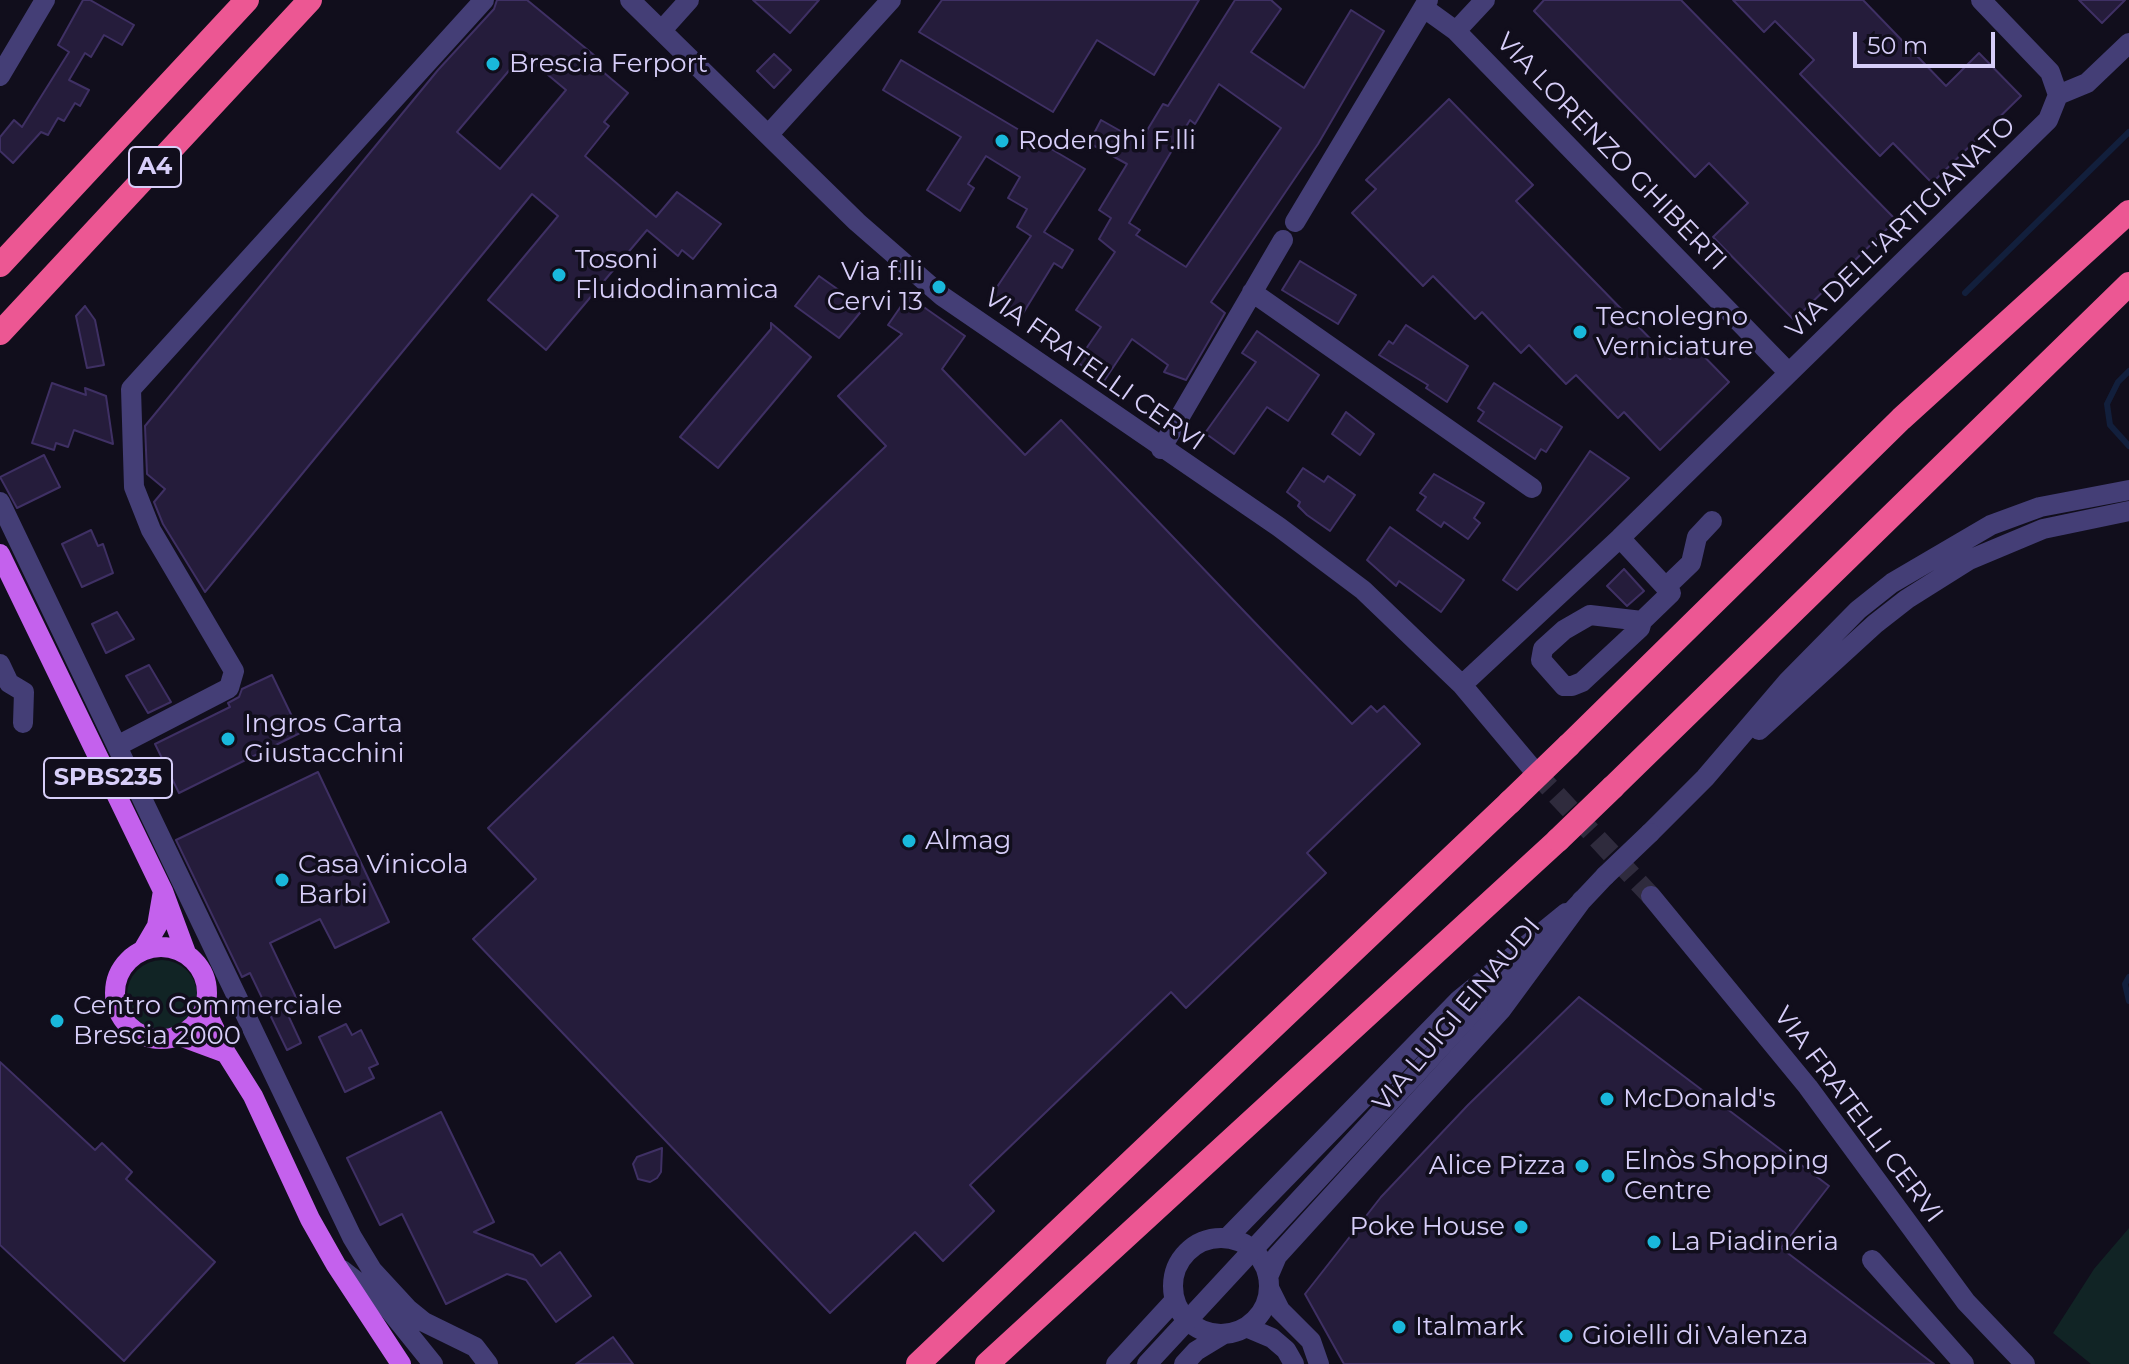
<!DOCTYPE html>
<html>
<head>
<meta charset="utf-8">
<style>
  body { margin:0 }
  #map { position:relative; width:2129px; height:1364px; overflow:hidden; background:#110e1c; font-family:Montserrat,sans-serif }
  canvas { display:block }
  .scale { position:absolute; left:1853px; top:32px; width:142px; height:36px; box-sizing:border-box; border:4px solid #d7cef9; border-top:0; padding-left:10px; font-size:24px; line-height:28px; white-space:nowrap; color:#d7cef9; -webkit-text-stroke:6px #110e1c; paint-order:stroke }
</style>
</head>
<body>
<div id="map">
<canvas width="2129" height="1364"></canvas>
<div class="scale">50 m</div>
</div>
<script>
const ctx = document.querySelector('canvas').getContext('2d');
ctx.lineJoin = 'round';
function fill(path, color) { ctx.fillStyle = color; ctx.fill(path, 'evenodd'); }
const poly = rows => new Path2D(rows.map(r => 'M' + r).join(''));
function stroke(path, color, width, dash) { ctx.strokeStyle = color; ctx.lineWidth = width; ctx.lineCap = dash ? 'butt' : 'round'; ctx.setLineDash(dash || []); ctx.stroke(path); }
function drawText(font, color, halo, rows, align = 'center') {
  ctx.font = font + ' Montserrat,sans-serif'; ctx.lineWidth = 7; ctx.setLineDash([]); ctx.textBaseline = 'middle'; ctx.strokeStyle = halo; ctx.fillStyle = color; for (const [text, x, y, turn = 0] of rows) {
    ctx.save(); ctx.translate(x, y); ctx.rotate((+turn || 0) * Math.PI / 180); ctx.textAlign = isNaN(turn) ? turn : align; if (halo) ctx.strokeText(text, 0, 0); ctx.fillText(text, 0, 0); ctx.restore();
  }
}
fill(poly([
  '127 995a35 35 0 1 1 70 0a35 35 0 1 1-70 0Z',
  [2129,1228,2129,1364,2091,1364,2053,1333,2094,1269]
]), '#112425');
stroke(poly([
  [1965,293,2129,132],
  [2129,371,2118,382,2107,404,2110,425,2129,446],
  [2129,977,2125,984,2129,1001]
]), '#121f3c', 6);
const building = poly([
  [83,0,90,0,134,25,122,45,104,35,91,57,85,53,69,80,89,90,80,106,75,103,64,121,58,118,48,135,41,132,13,163,0,151,0,137,14,120,22,127,69,52,58,45,83,0],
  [497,0,527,0,600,60,596,66,628,93,604,122,609,126,585,156,656,217,677,192,721,224,693,259,682,250,678,256,647,230,546,350,488,300,558,216,532,194,205,592,163,524,154,502,165,489,147,474,145,426,438,70,494,9,497,0],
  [523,54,566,90,500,169,457,132,523,54],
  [753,0,819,0,790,33,753,0],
  [942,0,1199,0,1154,75,1097,40,1053,112,919,32,942,0],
  [1235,0,1271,0,1281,9,1251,52,1304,88,1351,10,1384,31,1318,144,1211,302,1225,313,1186,380,1164,372,1168,365,1132,339,1104,381,1077,362,1101,327,1076,310,1115,252,1099,239,1111,218,1099,210,1127,164,1089,143,1101,120,1140,142,1163,104,1168,106,1235,0],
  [1219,84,1281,128,1186,267,1136,235,1140,230,1129,223,1190,120,1195,124,1219,84],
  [1544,0,1681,0,1896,220,1794,320,1713,237,1748,203,1709,163,1695,177,1534,11,1544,0],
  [1733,0,1863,0,1946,86,1979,53,2021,96,1932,183,1893,143,1880,156,1800,74,1814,60,1775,21,1764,32,1733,0],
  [2079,0,2125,0,2102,23,2079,0],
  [774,54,791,70,774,88,757,71,774,54],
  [901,60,1085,169,1044,232,1073,250,1062,268,1054,263,1022,315,989,299,1031,236,1017,227,1027,209,1008,198,1020,177,986,156,968,184,974,188,960,211,927,190,961,137,883,90,901,60],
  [1449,99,1533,185,1516,201,1670,359,1689,341,1729,382,1660,450,1624,412,1618,418,1576,375,1566,384,1529,345,1521,353,1482,312,1475,319,1433,276,1423,286,1352,213,1376,189,1366,180,1449,99],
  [1300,261,1356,295,1338,324,1282,290,1300,261],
  [819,276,864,308,839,338,795,306,819,276],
  [908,296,965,336,942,369,1025,455,1061,420,1352,724,1371,706,1377,712,1384,706,1420,744,1307,853,1326,873,1186,1008,1171,992,970,1185,994,1211,943,1261,915,1232,830,1313,473,939,536,879,488,828,886,446,838,396,902,334,888,325,908,296],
  [85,306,95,320,104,365,87,368,76,316,85,306],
  [771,323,811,357,718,468,680,437,771,329,771,323],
  [1406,325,1468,366,1447,402,1426,388,1428,385,1379,355,1389,341,1393,344,1406,325],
  [1257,331,1319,375,1288,421,1267,407,1234,454,1205,433,1256,362,1242,353,1257,331],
  [52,383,86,395,85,388,106,396,113,444,74,430,68,447,56,443,54,450,32,443,52,383],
  [1494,383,1562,427,1546,452,1541,449,1535,459,1478,421,1484,412,1478,408,1494,383],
  [1346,412,1374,434,1360,455,1332,434,1346,412],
  [1590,451,1629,478,1517,590,1503,580,1590,451],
  [44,455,60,487,17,508,0,477,44,455],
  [1303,468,1324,482,1328,476,1355,495,1330,531,1307,515,1298,506,1300,502,1287,492,1303,468],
  [1434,474,1484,503,1474,518,1480,523,1468,539,1444,522,1441,527,1417,510,1426,497,1420,493,1434,474],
  [1390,527,1464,580,1441,612,1399,581,1396,586,1367,560,1390,527],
  [91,530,98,546,103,544,113,573,82,587,62,544,91,530],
  [1624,569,1644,591,1627,606,1607,586,1624,569],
  [117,612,134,639,106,653,92,624,117,612],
  [149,665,171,702,148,713,126,676,149,665],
  [272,675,300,733,179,793,155,744,230,707,228,703,239,697,242,689,272,675],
  [318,772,389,922,335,948,320,919,270,943,301,1008,288,1015,301,1043,287,1050,250,973,242,977,176,840,318,772],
  [1579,997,1829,1186,1781,1248,1934,1364,1344,1364,1305,1294,1381,1197,1468,1105,1579,997],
  [346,1024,352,1035,361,1030,378,1064,369,1068,374,1078,345,1092,319,1037,346,1024],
  [0,1062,95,1150,102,1143,132,1172,126,1179,215,1262,124,1361,0,1245,0,1062],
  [441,1112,494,1222,474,1232,533,1255,541,1266,560,1252,591,1296,556,1322,526,1280,507,1274,446,1304,402,1214,380,1225,347,1158,441,1112],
  [662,1148,661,1172,657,1178,650,1182,638,1179,633,1164,637,1157,662,1148],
  [613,1337,633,1364,576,1364,613,1337]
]);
fill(building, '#251c3b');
stroke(building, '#3f3064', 2);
stroke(poly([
  [1536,773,1651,896]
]), '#2f2b3d', 20, [20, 10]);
stroke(poly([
  [630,0,857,222,942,296,1279,527,1363,590,1462,685,1536,773],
  [1424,8,1456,31,1789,373],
  [662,30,689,0],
  [1456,31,1485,0],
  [0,76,45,0],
  [2058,95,2087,83,2129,43],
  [769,134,891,0],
  [1295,222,1428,0],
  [1252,292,1532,488],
  [1161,449,1283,240],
  [0,502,352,1237,372,1270,408,1309,424,1322,475,1347,488,1364],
  [1620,538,1671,593,1642,621,1590,615,1564,630,1543,649,1541,660,1564,686,1572,686,1582,682,1640,628,1642,621],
  [1666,587,1691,563,1697,537,1712,521],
  [0,664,9,683,24,692,23,723],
  [1462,685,1620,538,2048,120,2058,95,2050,72,1981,0],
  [1759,730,1875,624,1907,599,1969,560,2043,529,2129,511],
  [117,746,229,688,234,671,151,530,134,487,131,389,484,0],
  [1650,833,1705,778,1788,681,1858,610,1892,583,1991,525,2040,507,2129,490],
  [1651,896,1808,1087,1966,1302,2025,1364],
  [1573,910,1605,876],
  [1478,1007,1525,958],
  [1227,1238,1459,1000,1566,913],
  '1173 1286a48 48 0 1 1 96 0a48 48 0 1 1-96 0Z',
  [1872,1260,1964,1364],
  [342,1270,383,1302,433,1364],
  [1268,1277,1277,1256,1501,1010,1582,900],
  [1269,1288,1280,1310,1311,1341,1319,1364],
  [1246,1327,1272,1338,1286,1350,1294,1364],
  [1116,1364,1175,1300],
  [1184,1364,1196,1351,1224,1334]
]), '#443e76', 20);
stroke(poly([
  [0,554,163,891,186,953],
  '115 993a46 46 0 1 1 92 0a46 46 0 1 1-92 0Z',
  [143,950,157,926,163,891],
  [205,1009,226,1053,253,1096,310,1219,336,1265,401,1364],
  [180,1036,226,1053]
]), '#c461ed', 20);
stroke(poly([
  [0,265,247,0],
  [0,333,310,0],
  [1569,745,1901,419,2129,212],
  [1613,787,2129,284],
  [918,1364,1510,802],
  [987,1364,1558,840]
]), '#ec5793', 24);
stroke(poly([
  [1605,876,1650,833],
  [1147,1364,1478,1007]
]), '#443e76', 20);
stroke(poly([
  [1510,802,1569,745],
  [1558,840,1613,787]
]), '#ec5793', 24);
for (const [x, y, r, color] of [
  [493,64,8,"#19b8db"],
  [1002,141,8,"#19b8db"],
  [559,275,8,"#19b8db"],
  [939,287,8,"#19b8db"],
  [1580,332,8,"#19b8db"],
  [228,739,8,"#19b8db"],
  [909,841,8,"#19b8db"],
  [282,880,8,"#19b8db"],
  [57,1021,8,"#19b8db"],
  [1607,1099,8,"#19b8db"],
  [1582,1166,8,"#19b8db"],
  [1608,1176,8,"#19b8db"],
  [1521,1227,8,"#19b8db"],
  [1654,1242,8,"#19b8db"],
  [1399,1327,8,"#19b8db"],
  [1566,1336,8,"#19b8db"]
]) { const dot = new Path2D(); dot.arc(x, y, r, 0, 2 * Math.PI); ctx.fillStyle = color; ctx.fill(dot); stroke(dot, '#110e1c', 3); }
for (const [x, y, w] of [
  [155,167,52],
  [108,778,128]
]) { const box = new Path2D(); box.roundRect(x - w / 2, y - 20, w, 40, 6); ctx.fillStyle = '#110e1c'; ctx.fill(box); stroke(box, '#d7cef9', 2); }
drawText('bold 24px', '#d7cef9', null, [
  ["A4",155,167],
  ["SPBS235",108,778]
]);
drawText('26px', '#d7cef9', '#110e1c', [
  ["Brescia Ferport",509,64],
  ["Rodenghi F.lli",1018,141],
  ["Tosoni",575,260],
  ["Fluidodinamica",575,290],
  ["Via f.lli",923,272,"right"],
  ["Cervi 13",923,302,"right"],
  ["Tecnolegno",1596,317],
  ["Verniciature",1596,347],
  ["Ingros Carta",244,724],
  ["Giustacchini",244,754],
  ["Almag",925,841],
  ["Casa Vinicola",298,865],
  ["Barbi",298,895],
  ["Centro Commerciale",73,1006],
  ["Brescia 2000",73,1036],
  ["McDonald's",1623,1099],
  ["Elnòs Shopping",1624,1161],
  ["Centre",1624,1191],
  ["Alice Pizza",1566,1166,"right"],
  ["Poke House",1505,1227,"right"],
  ["La Piadineria",1670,1242],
  ["Italmark",1415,1327],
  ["Gioielli di Valenza",1582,1336]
], 'left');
drawText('26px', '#d7cef9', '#110e1c', [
  ["VIA LORENZO GHIBERTI",1611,152,46],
  ["VIA DELL'ARTIGIANATO",1901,228,-44],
  ["VIA FRATELLI CERVI",1094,370,35],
  ["VIA LUIGI EINAUDI",1457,1015,-50],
  ["VIA FRATELLI CERVI",1858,1115,53]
]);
</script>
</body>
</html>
